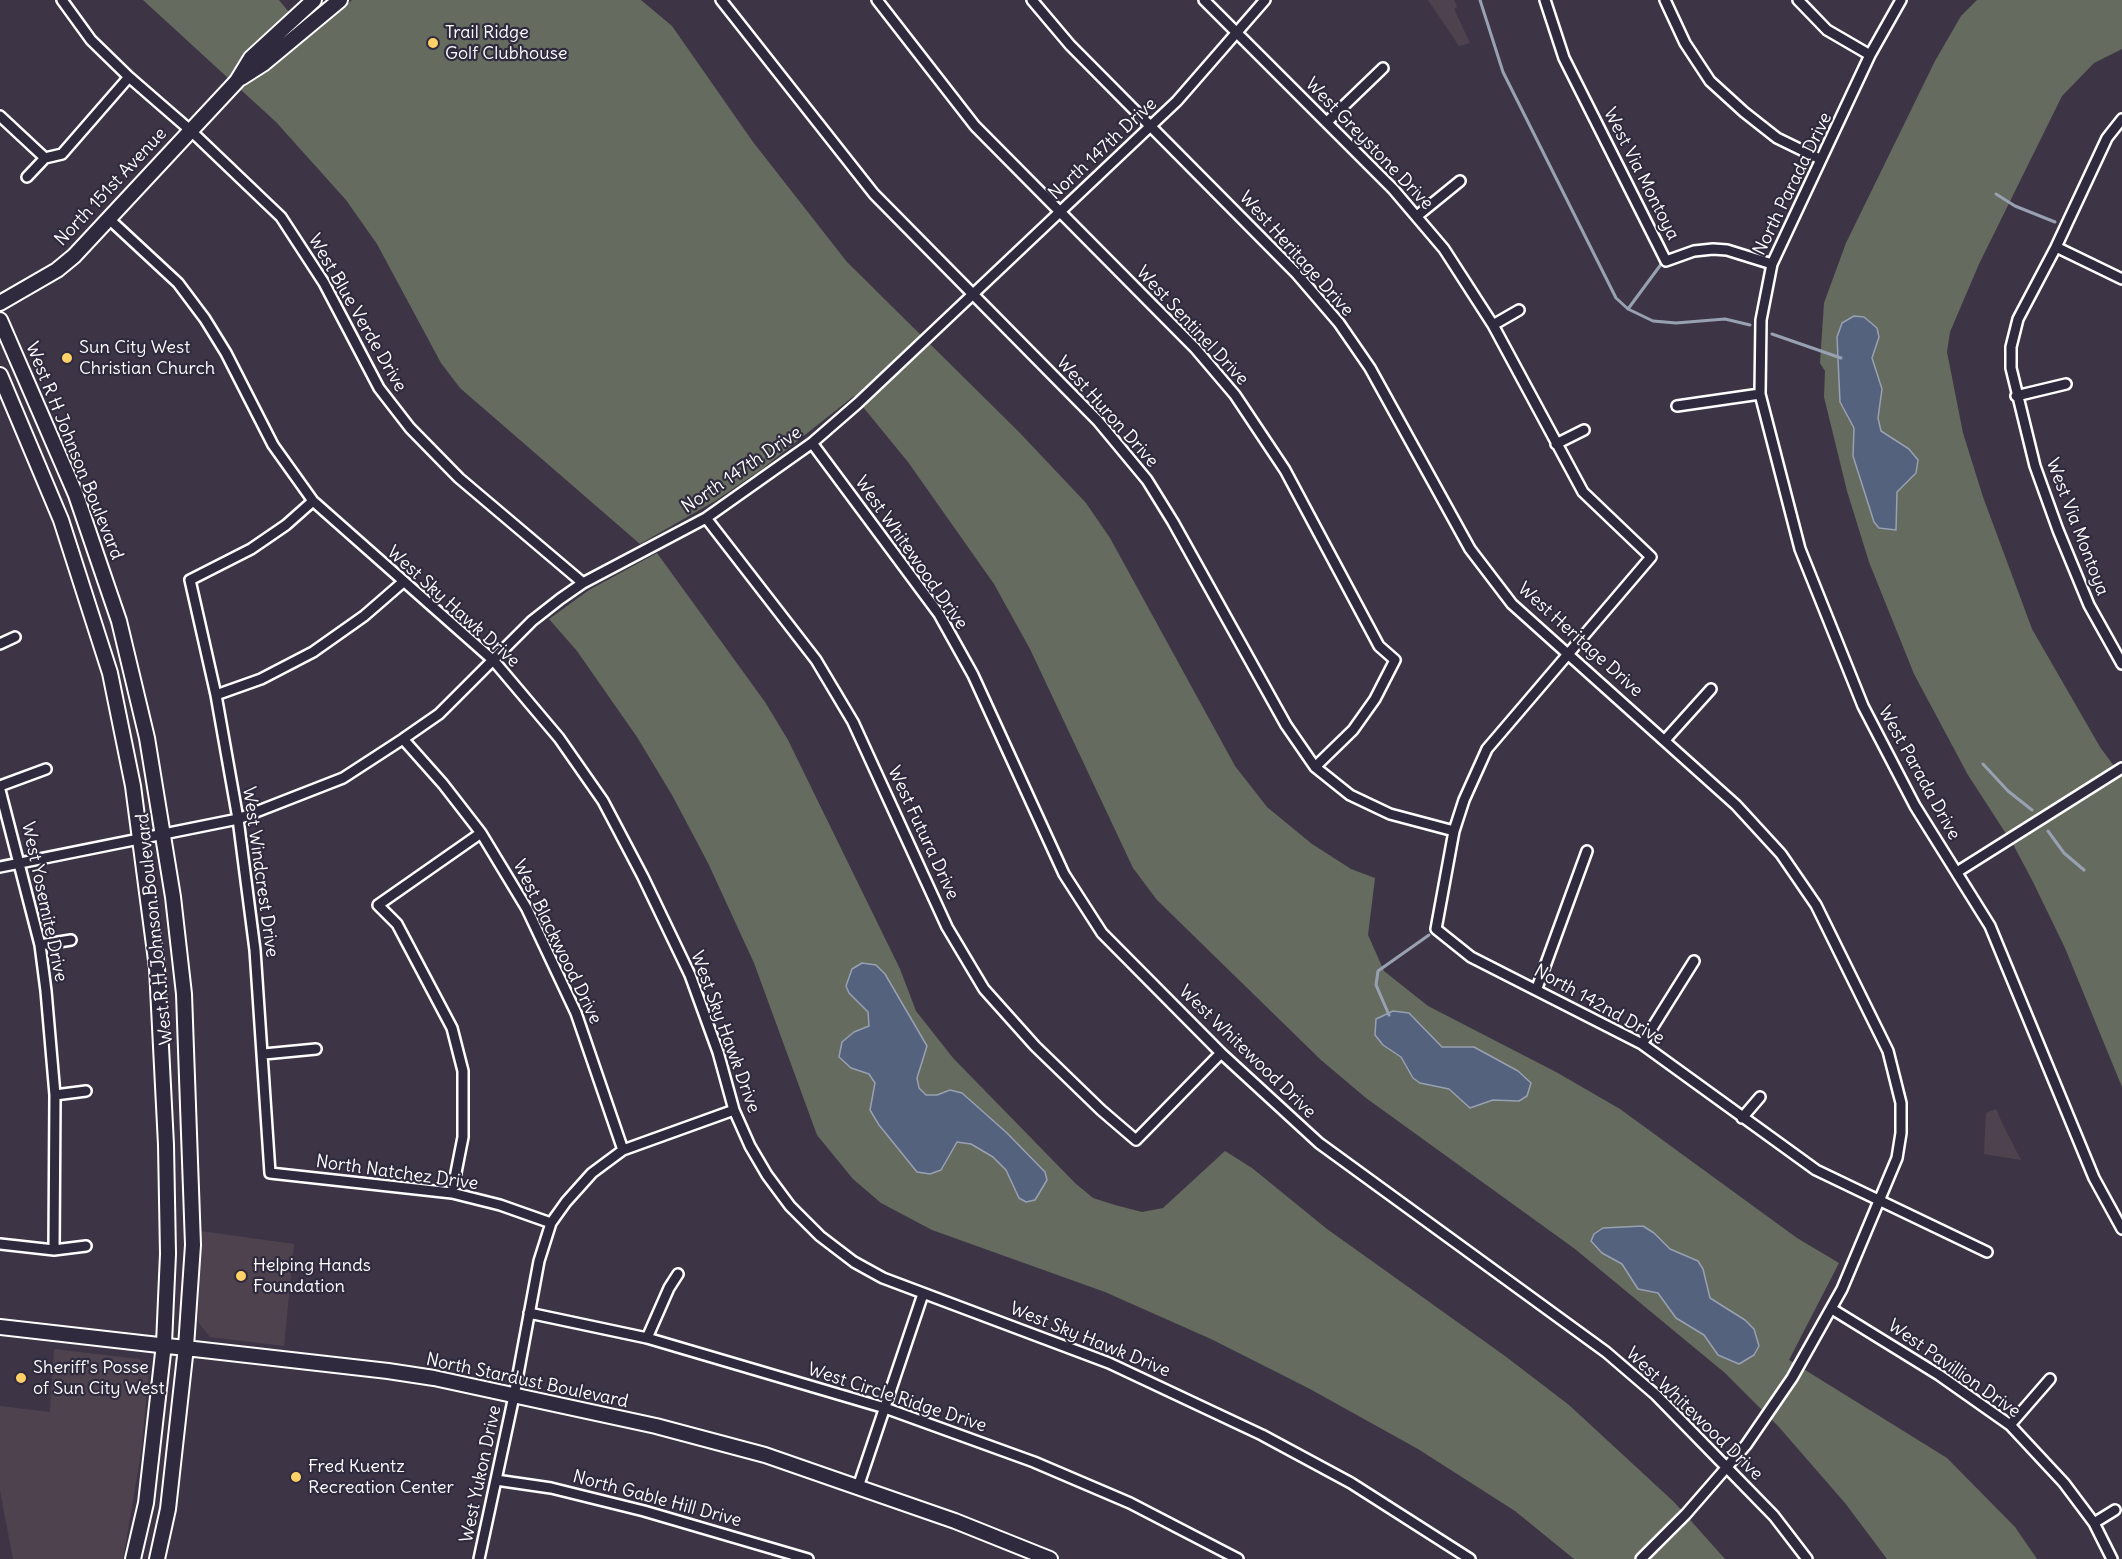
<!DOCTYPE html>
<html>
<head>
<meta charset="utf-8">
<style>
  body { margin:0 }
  canvas { display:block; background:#3d3545 }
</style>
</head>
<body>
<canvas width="2122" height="1559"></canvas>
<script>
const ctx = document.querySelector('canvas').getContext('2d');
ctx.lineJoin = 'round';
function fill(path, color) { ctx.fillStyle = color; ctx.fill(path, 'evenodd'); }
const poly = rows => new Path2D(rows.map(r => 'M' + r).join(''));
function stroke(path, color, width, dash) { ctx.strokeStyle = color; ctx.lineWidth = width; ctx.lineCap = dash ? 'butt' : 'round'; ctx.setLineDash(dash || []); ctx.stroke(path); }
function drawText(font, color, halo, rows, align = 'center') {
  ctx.font = font + ' Delius,sans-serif'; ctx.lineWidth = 4.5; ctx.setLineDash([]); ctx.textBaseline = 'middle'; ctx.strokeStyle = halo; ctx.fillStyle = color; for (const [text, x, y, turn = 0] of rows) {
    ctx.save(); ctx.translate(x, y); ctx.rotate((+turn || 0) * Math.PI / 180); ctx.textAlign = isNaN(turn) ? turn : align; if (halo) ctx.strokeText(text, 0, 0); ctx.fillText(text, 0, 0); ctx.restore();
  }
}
fill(poly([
  [1428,0,1454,0,1457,7,1454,9,1470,43,1459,46],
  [1996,1109,2003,1125,2021,1160,1984,1154,1986,1113],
  [200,1231,294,1244,284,1346,210,1337,198,1322],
  [54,1349,139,1359,149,1370,141,1453,123,1559,13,1559,0,1491,0,1406,50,1412]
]), '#4e424f');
fill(poly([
  [143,0,279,0,309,37,352,0,641,0,672,26,753,142,847,262,1019,432,1086,503,1110,538,1235,766,1267,807,1312,844,1351,869,1375,878,1368,935,1384,971,1428,1006,1556,1072,1620,1109,1797,1238,1839,1263,1789,1360,1947,1458,2015,1527,2037,1559,1887,1559,1845,1503,1778,1426,1725,1373,1575,1249,1366,1098,1321,1060,1157,900,1133,868,1030,649,994,584,908,462,854,396,762,469,715,501,640,544,460,388,441,363,377,244,346,200,276,122],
  [1977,0,2122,0,2122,49,2094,63,2062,96,1979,264,1950,332,1947,352,1963,433,1983,497,2032,629,2100,747,2122,777,2122,1087,2065,948,2033,882,2014,846,1968,775,1914,674,1869,562,1847,491,1824,397,1825,371,1820,363,1824,303,1846,243,1935,61,1961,16],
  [657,553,765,702,788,740,900,969,916,1011,953,1058,1075,1183,1093,1198,1115,1205,1142,1212,1163,1208,1225,1151,1252,1168,1327,1229,1505,1356,1569,1405,1674,1502,1725,1559,1574,1559,1515,1511,1418,1449,1310,1389,1211,1339,1105,1292,932,1230,881,1203,853,1179,817,1135,754,963,708,863,672,795,637,737,577,651,549,619,589,590]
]), '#656b5e');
const water = poly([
  [1854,316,1864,317,1877,328,1879,337,1872,358,1882,389,1878,418,1881,431,1909,449,1918,460,1916,473,1897,492,1896,530,1879,528,1874,522,1853,456,1854,428,1840,402,1837,337,1842,323,1854,316],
  [862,963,876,965,885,974,927,1046,917,1078,919,1088,926,1095,937,1095,950,1090,962,1093,1007,1133,1045,1172,1047,1180,1035,1200,1026,1202,1019,1198,1006,1170,993,1157,971,1144,957,1142,941,1170,930,1174,917,1172,879,1125,870,1110,875,1083,869,1074,851,1068,839,1057,842,1042,854,1032,869,1026,868,1012,849,993,846,986,852,969,862,963],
  [1393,1011,1409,1013,1442,1047,1474,1047,1518,1071,1531,1083,1527,1096,1519,1101,1493,1100,1470,1108,1449,1089,1420,1083,1413,1078,1401,1057,1383,1045,1375,1035,1376,1019,1393,1011],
  [1643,1226,1654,1233,1670,1249,1698,1261,1703,1269,1710,1298,1745,1320,1754,1329,1759,1346,1754,1355,1739,1364,1718,1355,1704,1335,1676,1318,1658,1293,1638,1289,1622,1264,1602,1253,1591,1241,1594,1234,1603,1228,1643,1226]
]);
fill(water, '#54627e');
stroke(water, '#98a1b2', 1.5);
stroke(poly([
  [1480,0,1503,72,1616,298,1628,309,1653,321,1676,323,1725,319,1750,325],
  [1996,194,2015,206,2055,222],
  [1628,309,1662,263],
  [1772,334,1841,358],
  [1983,764,2008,791,2032,810],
  [2048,831,2064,853,2084,870],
  [1389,1015,1376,985,1378,971,1429,935]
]), '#98a1b2', 3);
const street = poly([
  [62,0,91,40,129,77,190,130,281,217,324,283,379,388,410,428,459,478,583,583],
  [721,0,874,194,1098,421,1147,480,1173,522,1286,725,1315,767,1350,795,1390,814,1454,831],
  [877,0,975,126,1195,348,1235,395,1285,470,1379,646,1395,660,1375,699,1353,730,1315,767],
  [1032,0,1070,45,1296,273,1339,323,1370,368,1470,549,1512,604,1736,805,1781,854,1816,905,1888,1051,1901,1103,1901,1133,1897,1158,1842,1289,1792,1378,1746,1445,1686,1514,1641,1559],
  [1204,0,1393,189,1444,249,1493,325,1583,492,1651,557,1487,749,1464,800,1454,831,1436,929,1471,957,1642,1044,1816,1170,1987,1252],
  [1545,0,1564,58,1666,261,1694,251,1713,249,1727,250,1772,264],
  [1665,0,1685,43,1710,81,1744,112,1777,138,1820,159],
  [1798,0,1827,30,1870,55],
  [1901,0,1870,55,1772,264,1761,320,1760,394,1800,549,1863,706,1915,806,1990,926,2094,1178,2122,1229],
  [0,116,45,158],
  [2122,119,2107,138,2056,247,2018,319,2011,347,2011,368,2035,466,2058,530,2089,605,2122,664],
  [1327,122,1383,68],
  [27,177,45,158,62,154,129,77],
  [1417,216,1460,181],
  [108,218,178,283,205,319,226,353,273,445,313,501,494,661,559,738,603,801,643,877,690,975,718,1052,734,1110,750,1146,767,1175,790,1206,820,1236,854,1262,883,1278,1109,1363,1262,1435,1351,1483,1470,1559],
  [2056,247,2122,279],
  [1493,325,1519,310],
  [2016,396,2066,384],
  [1677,406,1760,394],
  [812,443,939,614,973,675,1064,874,1102,933,1221,1053,1319,1143,1606,1352,1656,1395,1774,1516,1807,1559],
  [1556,444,1584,430],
  [313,501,286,525,251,549,190,580,216,695,238,819,255,950,270,1173,452,1193,500,1205,551,1223],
  [706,518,816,660,853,722,947,927,984,989,1035,1046,1101,1110,1136,1140,1221,1053],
  [0,644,15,637],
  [216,695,261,679,313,652,364,616,402,583],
  [403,739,443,784,481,833,527,909,576,1013,623,1150],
  [1665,740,1711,689],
  [0,786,46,769],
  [0,790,40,945,46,991,55,1095,54,1250],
  [0,867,238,819,343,778,403,739,439,714,532,621,560,599,583,583,706,518,812,443,858,403,1177,101,1265,0],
  [1957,872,2122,768],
  [40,945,71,940],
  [1537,988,1587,851],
  [1642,1044,1694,961],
  [264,1054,316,1049],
  [55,1095,86,1091],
  [1742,1118,1760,1097],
  [452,1193,463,1137,463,1071,452,1028,397,924,378,905,481,833],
  [0,1244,54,1250,86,1246],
  [1832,1309,1939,1375,2010,1425,2064,1483,2094,1523,2112,1559],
  [529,1313,647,1338,885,1408,1034,1462,1130,1503,1238,1559],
  [647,1338,669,1288,678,1274],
  [2010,1425,2050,1379],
  [496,1480,551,1488,644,1511,808,1559],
  [858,1487,923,1294],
  [2094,1523,2115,1510],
  [479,1559,514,1396,539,1261,551,1223,566,1202,592,1173,623,1150,734,1110]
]);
const secondary = poly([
  [241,78,263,64,340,0],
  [0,303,57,270,74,256,237,81,251,58,314,0],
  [0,320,76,495,119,621,147,738,173,897,184,994,193,1245,186,1347,168,1509,157,1559],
  [0,375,61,520,110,673,133,786,157,968,166,1145,168,1254,164,1344,146,1503,133,1559],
  [0,1327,388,1371,434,1378,656,1426,765,1455,955,1521,1050,1559]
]);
stroke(street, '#fff', 14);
stroke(secondary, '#fff', 18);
stroke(street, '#2f2a3d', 9);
stroke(secondary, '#2f2a3d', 14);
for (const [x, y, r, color] of [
  [433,43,6,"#ffd166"],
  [67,358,6,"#ffd166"],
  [241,1276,6,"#ffd166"],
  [21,1378,6,"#ffd166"],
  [296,1477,6,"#ffd166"]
]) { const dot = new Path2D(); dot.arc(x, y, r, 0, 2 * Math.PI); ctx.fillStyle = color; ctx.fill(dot); stroke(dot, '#2f2a3d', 2); }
drawText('18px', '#fff', '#2f2a3d', [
  ["Trail Ridge",445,33],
  ["Golf Clubhouse",445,54],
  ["Sun City West",79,348],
  ["Christian Church",79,369],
  ["Helping Hands",253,1266],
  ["Foundation",253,1287],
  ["Sheriff's Posse",33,1368],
  ["of Sun City West",33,1389],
  ["Fred Kuentz",308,1467],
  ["Recreation Center",308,1488]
], 'left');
drawText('18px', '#fff', '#2f2a3d', [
  ["West Greystone Drive",1369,144,46],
  ["North 147th Drive",1103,149,-43],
  ["West Via Montoya",1641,174,63],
  ["North Parada Drive",1793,184,-64],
  ["North 151st Avenue",111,187,-47],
  ["West Heritage Drive",1296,254,48],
  ["West Blue Verde Drive",357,313,60],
  ["West Sentinel Drive",1192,326,47],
  ["West Huron Drive",1107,412,48],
  ["West R H Johnson Boulevard",74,451,68],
  ["North 147th Drive",742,470,-34],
  ["West Via Montoya",2077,527,69],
  ["West Whitewood Drive",911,553,55],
  ["West Sky Hawk Drive",453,607,42],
  ["West Heritage Drive",1580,640,42],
  ["West Parada Drive",1919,773,61],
  ["West Futura Drive",923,833,65],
  ["West Windcrest Drive",260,872,82],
  ["West Yosemite Drive",44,902,78],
  ["West R H Johnson Boulevard",155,929,-96],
  ["West Blackwood Drive",557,942,64],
  ["North 142nd Drive",1599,1005,29],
  ["West Sky Hawk Drive",725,1032,70],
  ["West Whitewood Drive",1247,1052,44],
  ["North Natchez Drive",397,1173,8],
  ["West Sky Hawk Drive",1090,1340,22],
  ["West Pavillion Drive",1954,1369,35],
  ["North Stardust Boulevard",527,1381,12],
  ["West Circle Ridge Drive",897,1398,18],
  ["West Whitewood Drive",1694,1414,44],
  ["West Yukon Drive",481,1474,-78],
  ["North Gable Hill Drive",657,1499,15]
]);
</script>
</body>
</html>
